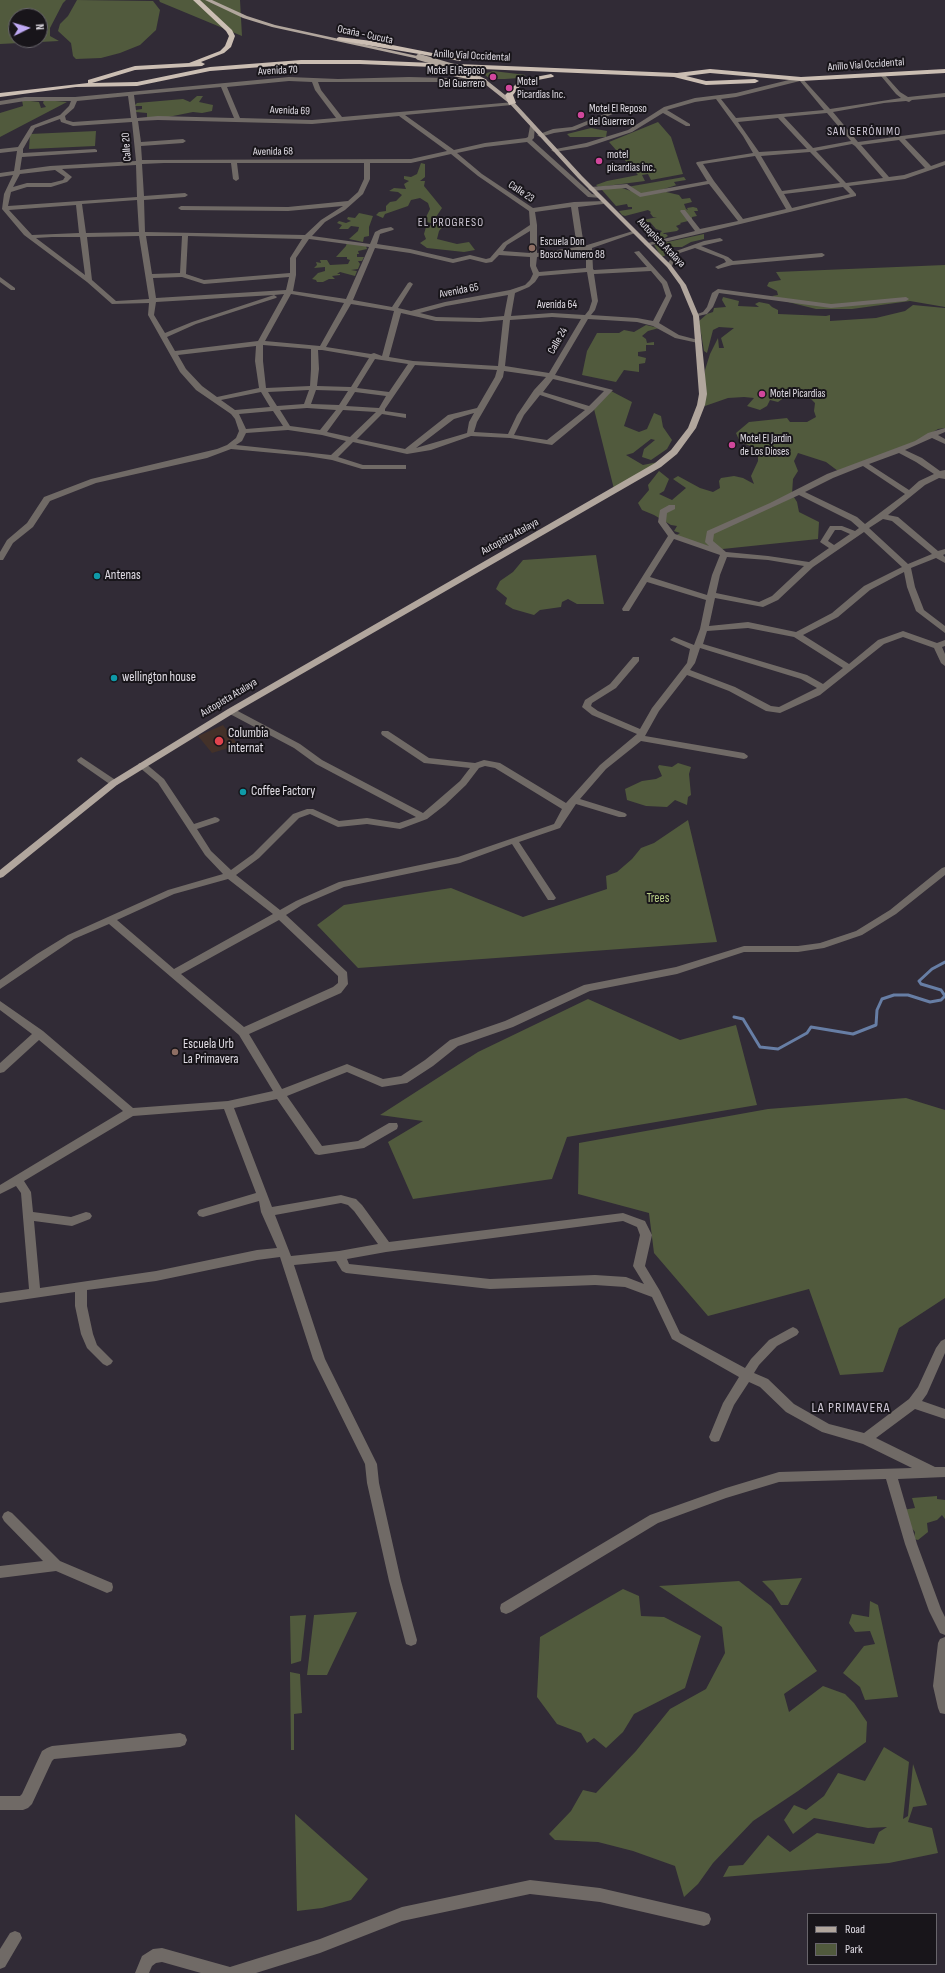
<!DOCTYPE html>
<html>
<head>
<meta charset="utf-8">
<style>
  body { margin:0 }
  #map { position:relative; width:945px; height:1973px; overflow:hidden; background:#312b36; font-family:"Sofia Sans Condensed",sans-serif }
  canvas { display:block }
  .legend { position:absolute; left:807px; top:1913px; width:130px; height:52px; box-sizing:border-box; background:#18151a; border:1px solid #68656b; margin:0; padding:5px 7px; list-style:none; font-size:12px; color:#e0dce4 }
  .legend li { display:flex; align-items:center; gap:8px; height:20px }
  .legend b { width:20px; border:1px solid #68656b }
  .north { position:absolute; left:8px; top:8px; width:40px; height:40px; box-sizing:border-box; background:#18151a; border:1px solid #68656b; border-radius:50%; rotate:85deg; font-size:11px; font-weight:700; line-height:16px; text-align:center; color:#e0dce4 }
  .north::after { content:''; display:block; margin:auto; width:14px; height:18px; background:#bfa9f4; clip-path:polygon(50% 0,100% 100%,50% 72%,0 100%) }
</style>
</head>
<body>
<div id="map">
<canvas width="945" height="1973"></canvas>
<ul class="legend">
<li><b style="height:5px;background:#b1a69d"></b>Road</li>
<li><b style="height:11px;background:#515a3d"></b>Park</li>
</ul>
<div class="north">N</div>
</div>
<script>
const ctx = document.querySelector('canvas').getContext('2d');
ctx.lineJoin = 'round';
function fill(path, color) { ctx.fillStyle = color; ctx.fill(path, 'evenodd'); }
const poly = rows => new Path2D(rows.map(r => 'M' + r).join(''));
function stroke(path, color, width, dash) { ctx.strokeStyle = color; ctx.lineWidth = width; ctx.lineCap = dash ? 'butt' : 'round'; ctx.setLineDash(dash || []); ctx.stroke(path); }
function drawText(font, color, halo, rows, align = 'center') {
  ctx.font = font + ' "Sofia Sans Condensed",sans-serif'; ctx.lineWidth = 4; ctx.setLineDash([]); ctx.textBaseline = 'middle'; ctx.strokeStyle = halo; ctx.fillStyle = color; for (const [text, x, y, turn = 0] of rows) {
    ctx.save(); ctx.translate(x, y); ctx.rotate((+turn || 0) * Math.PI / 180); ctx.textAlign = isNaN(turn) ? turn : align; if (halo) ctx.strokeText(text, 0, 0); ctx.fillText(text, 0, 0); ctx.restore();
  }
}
fill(poly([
  [223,725,238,745,212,753,198,736]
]), '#433129');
fill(poly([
  [0,0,66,0,63,3,50,28,50,36,59,41,0,44],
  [16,16,40,16,40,40,16,40],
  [77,0,153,1,160,10,156,30,140,45,120,53,101,58,76,59,73,56,71,43,58,31,60,24,68,16],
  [159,0,240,0,242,36,160,2],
  [493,71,526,75,519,78,505,79,490,79,484,74],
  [197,96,203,96,199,102,213,105,212,111,202,113,193,112,168,117,147,118,147,113,136,112,136,110,142,109,142,106,134,106,137,103,183,99,190,102],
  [22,100,39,102,41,108,46,107,43,103,44,100,67,102,0,137,0,113,23,106],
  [658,122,671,137,683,174,651,180,648,174,642,175,645,181,598,187,596,185,607,181,638,175,609,142],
  [591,128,607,131,606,137,570,137,567,134],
  [96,131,95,146,29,149,30,134],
  [421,163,425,164,425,177,420,181,425,181,424,186,442,208,436,217,445,224,439,231,437,239,457,244,469,242,475,250,464,252,427,248,420,243,426,239,424,234,426,227,434,224,424,221,430,209,428,203,420,198,411,200,408,206,385,214,383,218,376,215,379,212,386,211,386,206,390,202,396,201,402,195,398,192,389,191,394,188,406,189,404,184,409,181,404,179,404,176,411,177,417,174],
  [684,177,686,180,674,182,676,185,680,184,651,193,666,192,679,195,682,199,690,198,692,202,684,204,686,209,688,210,687,208,693,207,697,208,698,211,694,211,697,216,692,217,692,220,680,223,681,224,676,226,679,229,677,231,664,233,663,234,666,234,668,236,663,239,659,234,662,231,656,229,650,222,639,222,639,221,657,217,653,217,650,213,651,212,648,210,625,216,622,215,619,211,632,209,632,207,628,207,627,204,616,206,602,190,619,187,631,191,627,187],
  [359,213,373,216,369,227,369,236,364,237,363,242,349,239,358,231,359,227,351,226,348,229,339,229,342,225,337,223,339,221,346,223,351,221,347,219,348,217,355,218],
  [704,234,704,239,691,242,682,247,673,247,673,250,664,252,665,256,661,256,654,245],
  [347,242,366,246,367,249,358,251,359,254,357,254,357,257,364,257,362,261,358,261,360,264,358,269,351,270,357,271,355,276,340,272,337,274,340,274,340,275,332,276,335,279,329,279,323,282,317,282,316,280,312,279,318,273,325,271,325,267,314,268,317,265,316,262,321,263,320,260,327,260,330,265,348,264,350,260,347,259,347,257,336,257,346,246],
  [945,265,945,307,910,301,852,309,816,309,776,299,772,296,778,295,777,291,767,286,769,282,781,280,776,272],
  [723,297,739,301,738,306,759,307,755,304,759,302,769,304,772,307,778,310,778,314,826,316,830,315,830,321,876,318,905,311,913,305,945,308,945,428,938,429,917,442,838,471,826,462,798,453,794,461,798,471,793,479,792,494,797,502,799,512,819,522,818,539,713,550,675,536,680,533,674,531,677,526,671,525,654,515,642,510,638,503,649,490,648,485,659,471,669,479,664,491,659,494,672,500,686,488,673,479,678,476,700,488,713,492,720,488,719,481,721,478,734,476,743,478,754,484,751,476,758,461,758,449,740,442,736,433,749,422,787,418,790,422,807,422,816,417,814,411,815,403,805,393,799,391,789,394,778,402,770,400,767,406,760,410,747,406,754,398,744,397,728,398,705,406,705,370,710,354,718,338,719,348,724,348,721,338,734,328,719,327,713,330,707,353,704,351,699,321,707,314,713,312,714,308,726,307,722,300],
  [646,325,659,328,648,331,642,336,646,339,647,343,654,342,654,345,646,345,646,351,638,352,638,356,646,358,645,363,639,364,639,372,624,370,616,382,582,375,587,351,597,333,619,333,624,330,634,332],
  [611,391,632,402,624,426,639,432,647,429,654,413,661,416,663,427,672,440,667,449,651,460,642,457,644,449,655,440,651,439,633,453,626,455,643,465,658,462,614,489,594,409],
  [596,555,604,604,577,604,568,599,562,602,561,607,540,610,534,615,513,609,505,604,507,598,496,589,500,581,513,572,523,560],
  [678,763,691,767,689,774,691,795,688,797,687,805,675,800,667,807,646,806,627,800,625,789,642,781,656,779,662,776,658,767,659,765,672,767],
  [688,820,717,942,358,968,317,925,344,905,451,888,523,917,607,889,606,876,617,872,632,859,641,848,654,843],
  [588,999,680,1040,736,1025,757,1105,567,1137,552,1179,413,1199,388,1142,423,1121,380,1115,478,1052],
  [906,1098,945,1110,945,1298,899,1328,883,1372,840,1375,809,1289,708,1316,654,1253,649,1213,578,1194,579,1143,768,1109],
  [937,1496,937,1499,945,1500,945,1519,942,1515,937,1520,927,1523,928,1532,918,1540,914,1539,915,1532,906,1522,902,1510,915,1508,912,1498],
  [802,1578,788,1605,781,1605,773,1592,762,1581],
  [739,1581,771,1606,817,1671,784,1694,789,1712,823,1686,845,1694,854,1703,867,1722,866,1742,798,1791,753,1821,713,1863,698,1884,684,1897,675,1866,633,1851,598,1842,555,1840,549,1834,571,1811,583,1790,596,1793,636,1751,670,1709,706,1689,725,1653,722,1627,659,1586],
  [623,1589,639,1596,641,1616,664,1617,701,1636,685,1688,634,1714,623,1732,606,1748,594,1738,587,1743,581,1733,557,1724,537,1697,540,1637],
  [870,1601,878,1605,898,1697,865,1700,860,1687,843,1673,864,1646,875,1644,870,1631,855,1632,849,1623,852,1614,869,1617],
  [357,1612,327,1675,307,1675,314,1615],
  [306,1615,301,1661,291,1664,290,1616],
  [290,1672,300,1674,302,1713,294,1714,294,1750,291,1750],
  [884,1747,909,1762,903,1819,908,1816,913,1764,927,1805,913,1807,908,1822,932,1828,938,1853,889,1863,723,1877,729,1866,743,1865,768,1835,790,1852,817,1833,874,1844,879,1832,887,1827,868,1828,814,1818,793,1834,784,1820,794,1805,806,1810,824,1796,838,1773,865,1781],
  [295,1814,368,1879,351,1900,322,1908,297,1911]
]), '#515a3d');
stroke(poly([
  [734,1017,743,1019,760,1047,778,1049,807,1033,811,1027,853,1034,876,1025,877,1010,882,999,894,995,908,995,930,1002,941,1000,945,996,941,990,921,984,919,981,932,969,945,962]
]), '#677ea5', 3);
fill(poly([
  [883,73,900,92,908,97,945,93,945,97,912,100,909,102,906,101,884,103,833,112,858,142,945,130,945,134,905,139,931,166,945,161,945,165,905,179,849,186,856,194,856,196,699,234,647,246,644,244,695,231,680,211,681,210,685,210,700,229,738,221,709,184,640,197,626,188,591,191,588,189,591,187,627,184,641,193,707,181,696,163,697,162,753,153,743,136,716,99,695,102,667,110,690,124,690,126,686,126,663,113,632,132,587,147,554,152,551,150,586,143,628,130,664,107,695,98,736,93,801,77,830,109,901,98,896,94,881,76,881,74,883,73],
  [800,81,824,110,736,118,721,99,736,97,800,81],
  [827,113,851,141,813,148,784,117,827,113],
  [778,118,807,149,759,152,738,122,778,118],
  [899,140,925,168,904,175,889,177,861,145,899,140],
  [852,144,855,146,883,178,846,183,816,151,852,144],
  [810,152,840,183,782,191,761,156,810,152],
  [755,156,786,209,743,219,714,181,703,164,755,156],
  [843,187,850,194,792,208,784,194,843,187],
  [289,77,338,79,409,77,485,79,486,80,483,82,318,82,321,90,342,117,514,102,515,103,512,105,405,115,454,150,485,143,526,138,528,137,530,126,535,125,534,138,532,140,592,194,601,196,601,198,588,197,527,142,485,147,457,153,482,174,533,208,574,202,605,201,606,202,603,204,578,207,584,246,633,231,638,232,592,248,593,269,594,270,647,267,634,252,639,251,667,282,672,296,659,323,679,335,702,341,698,343,675,338,653,326,637,322,588,319,555,375,613,390,593,411,552,445,510,438,471,436,431,450,407,454,353,442,338,457,363,465,406,465,406,469,362,469,332,460,307,456,231,449,207,458,96,483,50,501,33,527,13,543,3,560,0,560,0,552,7,540,27,523,44,497,91,479,217,449,227,445,236,438,239,431,235,419,231,414,196,390,180,372,148,315,149,303,112,304,87,282,24,235,2,209,4,194,13,175,0,177,0,173,14,171,17,151,0,153,0,149,18,147,31,126,60,115,69,106,71,101,25,101,0,105,0,101,25,97,75,97,289,77],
  [289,81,312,82,315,90,336,118,312,120,240,118,227,87,289,81],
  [221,87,234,118,158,116,137,118,134,95,221,87],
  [128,96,131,118,73,122,66,120,65,116,74,108,77,101,128,96],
  [399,116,447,151,411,159,142,160,141,146,183,143,186,141,183,139,141,142,138,121,158,120,312,124,399,116],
  [60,119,61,122,73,126,132,122,136,161,50,166,20,170,22,157,97,152,97,150,95,149,23,153,23,149,35,128,60,119],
  [451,154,478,176,529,211,530,225,503,243,490,258,486,259,470,255,453,259,410,249,377,244,380,234,393,230,394,229,391,227,381,229,375,232,370,244,312,236,325,222,345,210,363,194,370,179,370,163,411,163,451,154],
  [164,163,231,163,233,179,236,181,239,179,237,163,364,163,364,179,358,192,348,201,288,207,181,206,178,208,181,210,288,211,343,206,321,220,305,235,145,232,144,200,185,197,188,195,185,193,144,196,142,164,164,163],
  [136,165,137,197,8,206,11,192,27,187,51,187,67,182,72,177,62,169,136,165],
  [55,170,65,177,63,180,51,183,27,183,13,187,20,174,55,170],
  [137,200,139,232,86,233,82,204,137,200],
  [76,205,79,233,32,235,9,210,76,205],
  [571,207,577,247,537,253,537,225,535,212,571,207],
  [530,231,530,253,503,251,507,245,530,231],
  [139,236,149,299,116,301,92,280,87,237,139,236],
  [146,236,182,236,180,273,152,274,146,236],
  [188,236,302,239,290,258,290,273,204,280,186,274,188,236],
  [52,237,80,237,85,275,36,238,52,237],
  [309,239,369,247,346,299,293,291,296,275,296,258,309,239],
  [375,248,410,253,453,263,470,259,486,263,492,262,499,255,530,257,530,266,533,274,530,280,525,285,510,290,445,302,411,311,398,308,413,284,410,282,408,283,392,307,353,300,375,248],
  [586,250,586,268,539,272,536,266,537,257,586,250],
  [651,271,662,284,666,296,653,321,637,318,591,315,595,310,598,301,594,274,651,271],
  [587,272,592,301,589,310,585,315,552,313,511,316,515,293,529,287,535,282,539,276,587,272],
  [182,277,204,284,289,277,286,290,156,298,153,278,182,277],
  [284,294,258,341,175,351,167,337,196,324,276,298,277,297,274,295,284,294],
  [291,294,344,303,320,346,265,341,291,294],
  [274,295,192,322,165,333,154,315,156,302,274,295],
  [508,295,504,316,480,318,436,317,420,313,446,306,508,295],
  [351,304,394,311,382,356,374,353,371,354,326,347,351,304],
  [401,313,436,321,480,322,503,320,498,366,413,361,389,357,401,313],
  [552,317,581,319,549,373,505,366,510,320,552,317],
  [263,345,311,349,311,369,310,386,266,388,263,361,263,345],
  [256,346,255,361,259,388,217,397,202,386,186,369,178,355,256,346],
  [318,350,322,350,369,358,351,387,317,386,319,369,318,350],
  [375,359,408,364,389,392,357,388,375,359],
  [415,365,497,370,495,377,477,408,448,415,405,449,357,439,382,414,406,418,406,414,385,411,385,409,415,365],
  [504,371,546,377,534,390,517,415,508,434,474,432,477,422,503,377,504,371],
  [553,379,604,391,589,406,543,392,553,379],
  [309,390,304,404,277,406,268,392,309,390],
  [316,390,348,391,339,405,311,404,316,390],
  [261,392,270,407,235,410,221,400,261,392],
  [355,392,386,396,379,408,346,406,355,392],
  [540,395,585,410,547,440,514,435,524,415,540,395],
  [307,408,336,410,320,430,290,426,280,410,307,408],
  [343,410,376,412,350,437,327,432,343,410],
  [273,411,283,426,246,429,239,414,273,411],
  [474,413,469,422,467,433,416,448,454,419,474,413],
  [288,430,322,435,346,441,331,455,236,445,242,441,246,433,288,430],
  [617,109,622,110,575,130,554,133,540,137,537,135,553,129,572,127,617,109],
  [720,238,723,240,722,241,701,246,728,257,733,261,822,253,825,255,822,257,732,265,718,269,715,267,726,262,724,259,695,248,680,253,671,267,666,266,676,251,704,241,720,238],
  [0,277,15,288,15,290,11,290,0,282,0,277],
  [718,289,831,304,906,297,909,299,906,301,831,308,719,293,713,307,707,314,694,317,694,315,703,312,707,307,712,293,718,289],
  [945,428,945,432,938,435,945,439,945,444,932,438,905,450,922,458,940,471,945,470,945,479,939,478,925,485,888,515,898,517,938,551,945,549,945,554,943,555,945,557,945,563,936,558,911,568,915,587,924,610,945,626,945,633,916,611,907,587,904,572,870,590,838,617,803,635,849,664,878,640,903,631,937,643,945,640,945,646,942,647,945,654,945,666,941,663,934,648,903,637,884,644,820,695,780,713,766,711,729,691,687,675,659,711,645,736,744,753,748,756,747,758,744,759,641,741,606,769,580,799,625,813,627,815,625,817,619,817,576,804,560,828,519,842,556,898,554,900,548,900,512,844,460,863,344,887,302,905,286,915,347,972,348,984,341,993,249,1034,282,1089,347,1064,383,1079,401,1076,425,1060,450,1040,505,1021,584,985,676,967,744,946,798,946,820,943,856,931,890,910,942,868,945,867,945,875,896,914,862,935,824,948,798,952,744,952,677,974,590,991,513,1027,458,1046,433,1066,407,1083,382,1087,347,1072,287,1096,322,1146,358,1141,389,1123,397,1123,398,1126,397,1129,364,1148,319,1155,315,1154,277,1099,234,1108,272,1207,341,1195,352,1198,356,1199,362,1205,389,1242,623,1213,645,1221,652,1235,645,1266,660,1291,680,1333,745,1368,751,1359,769,1340,789,1329,793,1327,797,1329,799,1332,797,1335,777,1346,759,1365,754,1373,768,1379,794,1404,829,1424,864,1433,909,1399,918,1387,936,1348,941,1341,945,1339,945,1353,927,1394,922,1401,945,1409,945,1419,915,1409,876,1438,935,1467,945,1467,945,1477,898,1479,917,1544,941,1609,945,1617,945,1635,940,1633,929,1611,905,1544,886,1479,779,1482,726,1498,658,1523,511,1612,506,1614,501,1612,500,1608,501,1604,650,1515,726,1488,779,1472,912,1468,863,1444,822,1432,786,1412,760,1387,749,1382,734,1405,719,1441,715,1442,711,1441,709,1437,723,1403,739,1377,672,1339,652,1297,625,1287,595,1285,490,1289,346,1273,342,1271,336,1261,294,1265,325,1359,377,1464,379,1483,401,1581,417,1640,416,1644,411,1646,406,1644,389,1581,367,1483,365,1464,313,1359,280,1257,257,1260,156,1281,87,1290,87,1306,93,1334,97,1345,113,1361,111,1364,107,1366,103,1364,87,1348,81,1334,75,1306,75,1292,0,1303,0,1293,29,1289,21,1193,16,1186,0,1194,0,1185,123,1111,39,1040,4,1072,0,1073,0,1063,32,1034,0,1010,0,1001,43,1031,133,1108,228,1101,273,1091,239,1035,109,924,74,939,0,989,0,980,37,954,68,935,168,890,223,874,205,855,158,783,139,767,138,765,139,763,145,763,164,779,194,824,215,817,218,818,220,820,218,822,197,829,211,851,231,870,253,854,293,814,307,809,313,809,339,821,367,818,399,823,416,817,316,764,294,748,228,713,227,711,228,709,234,709,300,744,322,760,423,813,460,781,470,768,424,763,382,735,381,733,382,731,388,731,429,758,475,763,484,760,500,763,566,803,600,765,637,734,592,715,582,707,585,700,610,684,633,657,639,657,639,661,616,688,592,703,591,706,598,711,640,729,652,708,687,663,690,649,670,640,674,637,694,645,700,629,706,600,647,582,629,611,623,611,622,609,668,536,658,522,660,510,669,505,675,505,675,509,667,513,666,522,675,534,709,546,705,542,707,531,770,503,827,474,915,441,928,433,945,428],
  [899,453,916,462,934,474,919,481,909,490,869,464,899,453],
  [863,466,905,494,865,524,857,517,805,492,833,478,863,466],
  [799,495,851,521,859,528,855,531,842,526,830,526,820,542,829,548,809,562,768,556,726,552,713,541,714,534,799,495],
  [883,519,892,521,932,554,908,564,869,528,883,519],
  [835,530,841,530,850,534,834,545,828,541,835,530],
  [864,532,902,567,864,586,832,613,796,632,748,622,709,626,715,598,763,607,778,600,813,567,864,532],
  [674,539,720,555,712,575,707,595,650,577,674,539],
  [727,557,768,560,804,566,772,596,759,602,716,593,720,575,727,557],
  [748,628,794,637,843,668,823,684,807,675,703,644,707,631,748,628],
  [700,648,801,679,817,688,779,707,771,706,735,687,690,670,695,663,700,648],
  [485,766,495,768,562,809,554,824,458,857,339,882,296,901,280,910,236,875,259,858,299,818,310,814,338,827,367,824,400,829,403,828,427,819,445,805,466,785,479,768,485,766],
  [228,879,273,914,174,969,117,920,174,894,228,879],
  [279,920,338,976,338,983,333,987,244,1027,181,974,279,920],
  [224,1109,256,1193,199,1210,197,1213,199,1216,203,1217,259,1201,261,1212,277,1248,257,1250,156,1271,40,1288,34,1221,72,1226,90,1219,92,1216,90,1213,86,1212,71,1217,33,1212,31,1192,24,1181,133,1116,224,1109],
  [341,1203,348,1205,354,1211,378,1244,339,1251,291,1256,275,1215,341,1203],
  [623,1221,637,1227,640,1235,633,1266,644,1284,626,1277,595,1275,490,1279,349,1264,347,1259,386,1252,623,1221],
  [81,757,117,781,119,783,117,785,111,785,78,762,77,760,81,757],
  [8,1511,12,1513,60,1561,112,1583,113,1587,112,1591,107,1593,56,1571,0,1578,0,1566,43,1561,4,1521,2,1517,4,1513,8,1511],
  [945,1637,945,1714,940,1713,938,1708,933,1686,938,1643,940,1639,945,1637],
  [180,1733,185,1735,187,1740,185,1745,180,1747,54,1759,52,1761,32,1804,28,1808,23,1810,0,1810,0,1796,20,1796,22,1794,42,1751,47,1748,52,1746,180,1733],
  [530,1880,600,1888,704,1912,709,1914,711,1919,709,1924,704,1926,600,1902,530,1894,402,1921,320,1953,256,1973,201,1973,162,1962,156,1963,152,1966,149,1973,135,1973,142,1956,153,1949,162,1948,230,1967,320,1939,402,1907,530,1880],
  [15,1931,20,1933,22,1938,5,1967,0,1969,0,1949,10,1933,15,1931]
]), '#706a66');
fill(poly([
  [205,0,212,0,247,16,275,25,422,57,419,59,272,27,243,18,205,0],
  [465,70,469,70,485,79,514,102,582,176,671,265,686,285,699,316,707,394,705,405,696,428,677,454,661,467,234,713,117,785,3,877,0,878,0,870,111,781,228,709,655,463,671,450,688,428,697,405,699,394,693,316,680,285,667,267,578,178,510,104,481,81,465,72,465,70]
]), '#b1a69d');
fill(poly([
  [193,0,200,0,232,30,235,36,231,47,224,53,201,62,205,64,202,66,135,70,92,83,137,82,210,67,301,60,360,60,677,73,710,69,801,77,945,69,945,73,801,81,710,73,686,76,706,81,755,79,759,81,755,83,706,85,674,77,360,64,301,64,210,71,137,86,76,87,0,97,0,93,88,83,88,80,135,66,189,63,220,51,225,46,229,36,226,31,193,0],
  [339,37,372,41,463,59,460,61,337,40,337,38,339,37],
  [435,69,483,78,487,80,483,82,433,72,432,71,435,69],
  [551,74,554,76,553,77,533,81,521,85,513,95,516,103,509,105,505,95,517,83,530,78,551,74]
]), '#cbbeb3');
stroke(poly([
  [419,57,467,71]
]), '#b1a69d', 6);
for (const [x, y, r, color] of [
  [493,77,4,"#d1479c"],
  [509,88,4,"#d1479c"],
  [581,115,4,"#d1479c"],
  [599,161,4,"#d1479c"],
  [532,248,4,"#8d6e63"],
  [762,394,4,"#d1479c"],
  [732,445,4,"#d1479c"],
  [97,576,4,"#0f9aa8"],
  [114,678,4,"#0f9aa8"],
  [219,741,5,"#e0444e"],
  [243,792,4,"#0f9aa8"],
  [175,1052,4,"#8d6e63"]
]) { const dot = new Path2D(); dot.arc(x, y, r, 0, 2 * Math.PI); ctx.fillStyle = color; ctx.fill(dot); stroke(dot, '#18151a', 1.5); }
drawText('11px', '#e0dce4', '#18151a', [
  ["Ocaña - Cucuta",365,35,12],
  ["Anillo Vial Occidental",472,56,3],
  ["Anillo Vial Occidental",866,65,-4],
  ["Avenida 70",278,71,-3],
  ["Avenida 69",290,111,2],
  ["Calle 20",127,147,-94],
  ["Avenida 68",273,152,-1],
  ["Calle 23",521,192,34],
  ["Autopista Atalaya",661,243,46],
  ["Avenida 65",459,291,-11],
  ["Avenida 64",557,305],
  ["Calle 24",558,341,-60],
  ["Autopista Atalaya",510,537,-29],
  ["Autopista Atalaya",229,698,-31]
]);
drawText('11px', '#e0dce4', '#18151a', [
  ["Motel El Reposo",485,71,"right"],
  ["Del Guerrero",485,84,"right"],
  ["Motel",517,82],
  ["Picardias Inc.",517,95],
  ["Motel El Reposo",589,109],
  ["del Guerrero",589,122],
  ["motel",607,155],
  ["picardias inc.",607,168],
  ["Escuela Don",540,242],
  ["Bosco Numero 88",540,255],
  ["Motel Picardias",770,394],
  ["Motel El Jardín",740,439],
  ["de Los Dioses",740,452]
], 'left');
ctx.letterSpacing = '1px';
drawText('12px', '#cfc8d6', '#18151a', [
  ["SAN GERÓNIMO",864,132],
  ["EL PROGRESO",451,223]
]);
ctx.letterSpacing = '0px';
drawText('13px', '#e0dce4', '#18151a', [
  ["Antenas",105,576],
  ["wellington house",122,678],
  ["Columbia",228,734],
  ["internat",228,749],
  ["Coffee Factory",251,792],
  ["Escuela Urb",183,1045],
  ["La Primavera",183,1060]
], 'left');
drawText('13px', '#b8cd86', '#18151a', [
  ["Trees",658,899]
]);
ctx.letterSpacing = '1px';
drawText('14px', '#cfc8d6', '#18151a', [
  ["LA PRIMAVERA",851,1408]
]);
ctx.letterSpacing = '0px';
</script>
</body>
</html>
